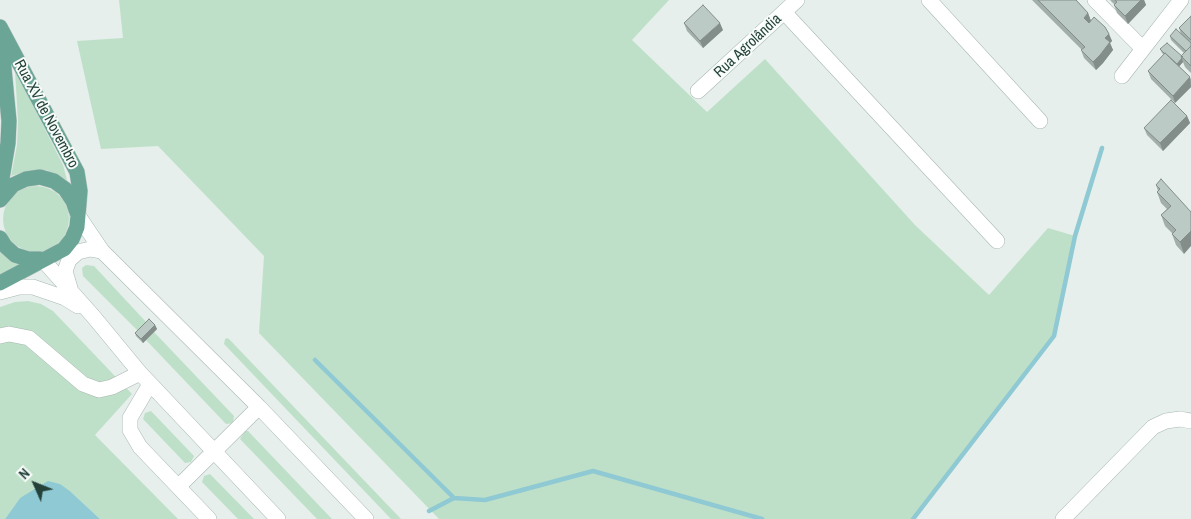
<!DOCTYPE html>
<html>
<head>
<meta charset="utf-8">
<style>
  body { margin:0 }
  #map { position:relative; width:1191px; height:519px; overflow:hidden; background:#e6efeb; font-family:"Archivo Narrow",sans-serif }
  canvas { display:block }
  .north { position:absolute; left:10px; top:459px; width:50px; height:50px; -webkit-text-stroke:4px #f7fbf9; paint-order:stroke; rotate:314deg; font-size:14px; font-weight:700; line-height:20px; text-align:center; color:#24423a }
  .north::after { content:''; display:block; margin:auto; width:18px; height:22px; background:#24423a; clip-path:polygon(50% 0,100% 100%,50% 72%,0 100%) }
</style>
</head>
<body>
<div id="map">
<canvas width="1191" height="519"></canvas>
<div class="north">N</div>
</div>
<script>
const ctx = document.querySelector('canvas').getContext('2d');
ctx.lineJoin = 'round';
function fill(path, color) { ctx.fillStyle = color; ctx.fill(path, 'evenodd'); }
const poly = rows => new Path2D(rows.map(r => 'M' + r).join(''));
function stroke(path, color, width, dash) { ctx.strokeStyle = color; ctx.lineWidth = width; ctx.lineCap = dash ? 'butt' : 'round'; ctx.setLineDash(dash || []); ctx.stroke(path); }
function drawText(font, color, halo, rows, align = 'center') {
  ctx.font = font + ' "Archivo Narrow",sans-serif'; ctx.lineWidth = 4; ctx.setLineDash([]); ctx.textBaseline = 'middle'; ctx.strokeStyle = halo; ctx.fillStyle = color; for (const [text, x, y, turn = 0] of rows) {
    ctx.save(); ctx.translate(x, y); ctx.rotate((+turn || 0) * Math.PI / 180); ctx.textAlign = isNaN(turn) ? turn : align; if (halo) ctx.strokeText(text, 0, 0); ctx.fillText(text, 0, 0); ctx.restore();
  }
}
fill(poly([
  [119,0,669,0,632,40,707,112,765,59,915,225,989,295,1048,228,1075,236,1054,336,913,519,439,519,259,333,264,256,158,146,101,149,77,41,123,38],
  [15,70,63,165,67,180,46,170,32,170,11,176,17,145,18,122],
  '3 219a33 33 0 1 1 66 0a33 33 0 1 1-66 0Z',
  [0,251,24,263,0,275],
  [86,265,94,266,148,324,140,333,83,276,82,268],
  [28,301,41,304,53,311,132,394,95,435,178,519,100,519,71,492,20,498,5,519,0,519,0,307,15,302],
  [154,332,234,416,233,423,226,424,146,340],
  [227,338,229,339,401,519,391,519,224,344,225,339],
  [151,411,194,456,191,462,185,463,143,419,145,413],
  [245,431,248,431,332,519,317,519,240,439],
  [210,474,254,519,238,519,202,482,204,476]
]), '#bfe0c8');
fill(poly([
  [48,481,60,484,71,492,100,519,5,519,20,498]
]), '#8ec9d4');
stroke(poly([
  [315,360,454,498],
  [429,511,454,498,485,500,593,471,762,519],
  [913,519,1054,336,1075,236,1102,148]
]), '#8ec9d4', 4.5);
const minor = poly([
  [929,0,1040,121],
  [1095,0,1143,49],
  [784,12,997,241],
  [1122,76,1181,0],
  [698,91,797,0],
  [77,214,102,251,259,407,366,519],
  [42,259,93,316,140,373,278,519],
  [70,288,65,271,69,260,78,252,90,249,102,251],
  [0,292,19,287,33,287,65,298,78,306],
  [0,336,9,334,29,338,83,384,99,390,112,387,140,373],
  [150,384,130,418,130,430,140,447,209,519],
  [178,487,259,407],
  [1063,519,1153,427,1166,421,1180,419,1191,421]
]);
const major = poly([
  [0,27,77,172,80,191,77,227,72,239,64,249,0,283],
  [0,190,8,143,9,121,1,37],
  [0,200,13,185,26,179,40,177,54,181,65,189,73,201,77,213],
  [0,238,5,246,15,255,28,259,42,259]
]);
stroke(minor, '#a8b8b2', 16);
stroke(major, '#c2cac8', 16);
stroke(minor, '#fff', 15);
stroke(major, '#6aa596', 15);
fill(poly([
  [1032,0,1076,0,1088,13,1091,21,1109,34,1112,41,1110,43,1113,50,1103,63,1096,70,1084,58,1081,50,1082,50],
  [1110,0,1144,0,1146,5,1128,24,1117,13,1114,5,1115,5],
  [1191,16,1191,73,1185,67,1183,62,1179,66,1191,79,1191,87,1175,103,1151,79,1148,71,1164,55,1162,53,1160,49,1181,56,1184,53,1171,40,1170,36,1181,34,1179,28],
  [684,23,723,30,703,48,687,31],
  [1187,116,1190,123,1163,151,1147,135,1144,128],
  [1156,185,1190,212,1184,254,1176,245,1172,234,1172,233,1165,226,1161,215,1167,209,1161,203,1157,192,1158,191],
  [155,325,157,329,143,343,136,336,135,333]
]), '#a1aea9');
fill(poly([
  [1141,0,1144,0,1146,5,1128,24,1125,16],
  [1088,13,1091,21,1087,25,1084,18],
  [720,23,723,30,703,48,700,41],
  [1109,34,1112,41,1110,43,1113,50,1103,63,1096,70,1093,62,1105,38],
  [1182,58,1183,62,1177,69,1176,65],
  [1190,77,1191,87,1175,103,1173,96],
  [1187,116,1190,123,1163,151,1160,143],
  [1191,231,1191,246,1184,254,1180,242],
  [155,325,157,329,143,343,141,339]
]), '#838d89');
const building = poly([
  [1038,0,1076,0,1088,13,1084,18,1089,23,1094,17,1105,27,1109,34,1105,38,1110,42,1100,55,1093,62,1081,50,1085,47,1038,0],
  [1115,0,1141,0,1125,16,1114,5,1117,2,1115,0],
  [703,5,720,23,700,41,684,23,703,5],
  [1191,16,1191,40,1179,28,1191,16],
  [1176,29,1191,43,1191,46,1186,51,1170,36,1176,29],
  [1167,43,1183,57,1181,56,1182,58,1177,64,1165,53,1165,54,1160,49,1167,43],
  [1191,46,1191,66,1181,56,1191,46],
  [1165,53,1190,77,1173,96,1148,71,1165,53],
  [1171,100,1187,116,1160,143,1144,128,1171,100],
  [1161,179,1191,212,1191,231,1180,242,1172,234,1176,230,1161,215,1171,206,1157,192,1160,189,1156,185,1161,179],
  [149,319,155,325,141,339,135,333,149,319]
]);
fill(building, '#bbcac4');
stroke(building, '#838d89', 1);
drawText('15px', '#24423a', '#f7fbf9', [
  ["Rua Agrolândia",748,46,-43],
  ["Rua XV de Novembro",46,114,62]
]);
</script>
</body>
</html>
